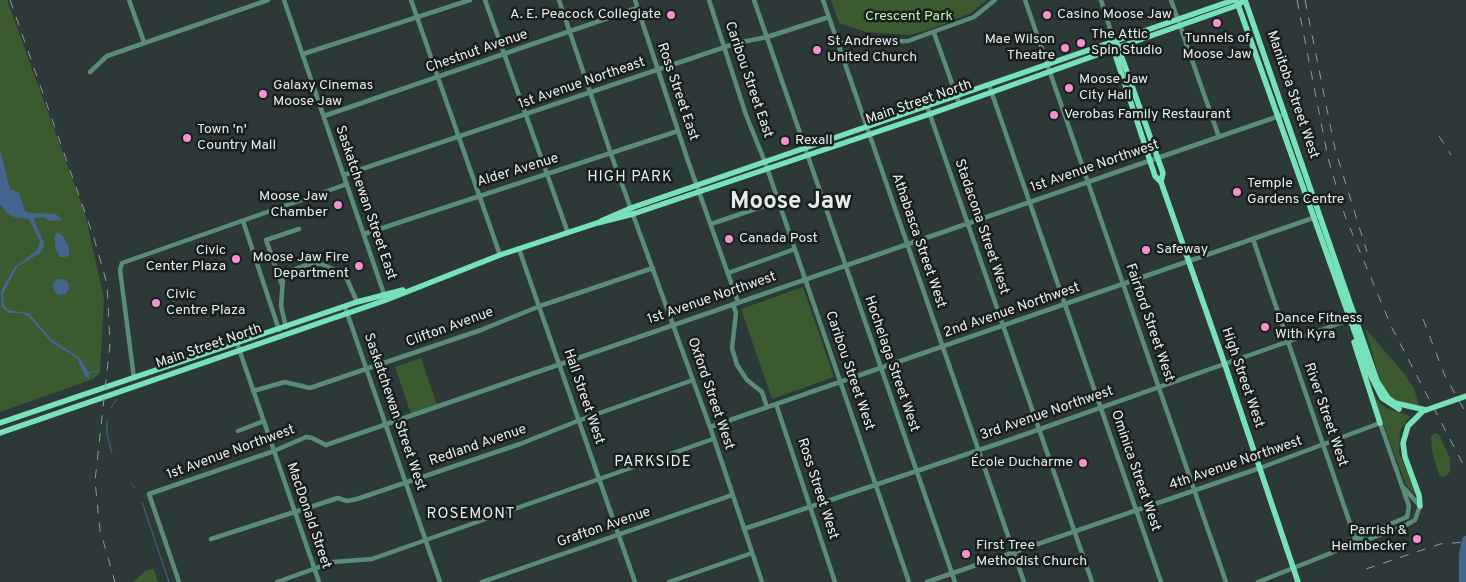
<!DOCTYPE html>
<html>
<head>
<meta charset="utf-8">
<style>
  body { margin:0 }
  canvas { display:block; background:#2d3838 }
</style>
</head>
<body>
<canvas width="1466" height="582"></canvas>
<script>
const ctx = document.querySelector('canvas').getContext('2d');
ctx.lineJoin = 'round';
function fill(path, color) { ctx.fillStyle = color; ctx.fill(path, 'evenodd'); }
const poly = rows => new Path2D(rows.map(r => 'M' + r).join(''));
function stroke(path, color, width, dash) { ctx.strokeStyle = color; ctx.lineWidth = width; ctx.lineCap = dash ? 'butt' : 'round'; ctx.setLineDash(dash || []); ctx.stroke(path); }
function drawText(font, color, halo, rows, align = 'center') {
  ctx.font = font + ' Overpass,sans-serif'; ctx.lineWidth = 5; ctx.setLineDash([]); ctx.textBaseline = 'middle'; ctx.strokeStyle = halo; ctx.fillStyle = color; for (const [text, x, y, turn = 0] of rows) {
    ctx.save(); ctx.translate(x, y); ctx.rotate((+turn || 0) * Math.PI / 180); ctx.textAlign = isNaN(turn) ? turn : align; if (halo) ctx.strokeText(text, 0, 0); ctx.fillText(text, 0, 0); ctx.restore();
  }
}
fill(poly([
  [0,0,7,0,85,214,104,298,100,373,91,380,0,412],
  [831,0,987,0,971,13,937,27,910,35,866,32,839,23],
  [803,287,834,377,772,399,741,309],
  [1365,328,1406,376,1414,389,1419,405,1407,405,1391,398,1380,382],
  [421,358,437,405,411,414,395,367],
  [1370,388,1378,401,1386,408,1410,416,1400,431,1399,453,1417,496,1406,485],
  [1435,433,1439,435,1450,458,1450,472,1444,477,1439,475,1432,451,1431,436],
  [154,569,158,582,133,582,146,570]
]), '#3c5a2f');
fill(poly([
  [0,149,10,189,19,193,25,211,29,213,56,214,62,220,50,221,44,217,34,218,35,223,44,243,43,248,40,253,17,267,3,294,4,305,8,310,29,313,51,339,80,358,89,373,89,379,85,376,77,358,51,342,29,317,22,313,9,313,2,307,1,291,14,268,37,250,40,242,29,219,14,217,6,212,0,204],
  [58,232,63,236,69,248,69,255,66,257,60,257,55,248,55,235],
  '53 287a8 8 0 1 1 16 0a8 8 0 1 1-16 0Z'
]), '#44668f');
stroke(poly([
  [89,373,97,371],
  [111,408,117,399],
  [107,420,107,434,112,453],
  [131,483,135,488],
  [142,502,169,582]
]), '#44668f', 1);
stroke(poly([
  [1463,582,1463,554,1466,540]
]), '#44668f', 8);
stroke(poly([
  [129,0,144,42],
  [284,0,385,297],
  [411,0,500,255],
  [485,0,568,233],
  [559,0,611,154,710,427,762,582],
  [635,0,688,161,738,302],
  [709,0,746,115,765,162,909,582],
  [754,0,955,582],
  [823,0,1024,582],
  [1025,0,1226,582],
  [1101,0,1114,41],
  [1171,0,1219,137],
  [934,33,959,103],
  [837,43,908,41,974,17,995,0],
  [303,54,470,0],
  [90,72,107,56,268,0],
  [989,85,1161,582],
  [927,106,1092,582],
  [324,116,637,8],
  [344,175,737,43,767,37,829,17],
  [243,221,279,330],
  [711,224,779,201],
  [364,234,678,131],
  [1253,239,1356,541],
  [519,249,635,582],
  [728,273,795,249],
  [282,285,266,240,299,229],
  [733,304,736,313,732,348,737,365,747,380,762,392,767,407],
  [345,307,440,582],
  [286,327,281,306,283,279,289,271,310,264,321,264,333,269,347,279,357,302],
  [237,343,319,582],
  [134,378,120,270,122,263,347,184],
  [253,391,285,382,310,388,481,330,540,306,653,268],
  [776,404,835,582],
  [710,427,1316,217],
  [238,431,264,421],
  [744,529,1009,440,1352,319],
  [211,539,338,498,347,501,357,499,520,444,580,420,693,380],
  [1356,541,1364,541,1406,525,1415,520,1420,506,1405,489],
  [179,582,149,494,274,451,306,437,312,438,326,445,1285,114],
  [277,582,333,562,372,559,713,439],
  [482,582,732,495],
  [669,582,752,553],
  [927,582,1260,468,1380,423,1409,506,1407,517,1362,536,1331,553,1258,582]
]), '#5b8c78', 4.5);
stroke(poly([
  [1237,2,1369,372,1382,398,1399,409],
  [1117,44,1163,173,1161,182],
  [1113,48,1155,176,1161,182,1225,365,1298,582],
  [601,221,631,208,1234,0],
  [1354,342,1380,423],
  [0,423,357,302,403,290],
  [0,433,386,300,500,255,597,223,633,214,930,114,1238,5,1245,0,1377,381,1388,398,1395,403,1426,410],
  [1420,506,1419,495,1405,457,1403,443,1408,426,1423,411]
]), '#77e2b9', 5.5);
stroke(poly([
  [10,0,94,238,107,284,110,344,95,481,100,530,115,582],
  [1297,0,1328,158,1345,216,1392,328,1466,470],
  [1305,0,1335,149,1367,252],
  [1439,136,1451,155],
  [1423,319,1445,376,1466,413],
  [1366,569,1440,544,1466,542]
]), '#929b9b', 1, [9, 9]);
stroke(poly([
  [1426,410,1466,396]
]), '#77e2b9', 5.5);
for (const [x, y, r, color] of [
  [671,15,5,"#f590d1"],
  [1047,15,5,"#f590d1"],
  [1217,23,5,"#f590d1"],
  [1081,43,5,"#f590d1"],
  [1065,48,5,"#f590d1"],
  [817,50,5,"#f590d1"],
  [1069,88,5,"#f590d1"],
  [263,94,5,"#f590d1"],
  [1054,115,5,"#f590d1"],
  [187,138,5,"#f590d1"],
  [785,141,5,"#f590d1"],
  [1237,192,5,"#f590d1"],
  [338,205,5,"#f590d1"],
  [729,239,5,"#f590d1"],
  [1146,250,5,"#f590d1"],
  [236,259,5,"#f590d1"],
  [359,266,5,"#f590d1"],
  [156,303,5,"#f590d1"],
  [1265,327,5,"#f590d1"],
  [1083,463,5,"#f590d1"],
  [1417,539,5,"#f590d1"],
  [966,554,5,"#f590d1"]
]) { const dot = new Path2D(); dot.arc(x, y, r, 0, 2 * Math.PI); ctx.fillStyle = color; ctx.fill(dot); stroke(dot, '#191e1e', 2); }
drawText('14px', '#e5ecec', '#191e1e', [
  ["A. E. Peacock Collegiate",661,15,"right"],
  ["Casino Moose Jaw",1057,15],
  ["The Attic",1091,35],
  ["Spin Studio",1091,51],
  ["Tunnels of",1217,39,"center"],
  ["Moose Jaw",1217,55,"center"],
  ["Mae Wilson",1055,40,"right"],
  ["Theatre",1055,56,"right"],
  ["St Andrews",827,42],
  ["United Church",827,58],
  ["Moose Jaw",1079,80],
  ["City Hall",1079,96],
  ["Galaxy Cinemas",273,86],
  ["Moose Jaw",273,102],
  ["Verobas Family Restaurant",1064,115],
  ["Town 'n'",197,130],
  ["Country Mall",197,146],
  ["Rexall",795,141],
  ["Temple",1247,184],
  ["Gardens Centre",1247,200],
  ["Moose Jaw",328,197,"right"],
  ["Chamber",328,213,"right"],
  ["Canada Post",739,239],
  ["Safeway",1156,250],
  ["Civic",226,251,"right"],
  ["Center Plaza",226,267,"right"],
  ["Moose Jaw Fire",349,258,"right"],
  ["Department",349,274,"right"],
  ["Civic",166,295],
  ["Centre Plaza",166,311],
  ["Dance Fitness",1275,319],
  ["With Kyra",1275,335],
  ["École Ducharme",1073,463,"right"],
  ["Parrish &",1407,531,"right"],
  ["Heimbecker",1407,547,"right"],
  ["First Tree",976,546],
  ["Methodist Church",976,562]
], 'left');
drawText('14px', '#c0f3ac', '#191e1e', [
  ["Crescent Park",909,17]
]);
drawText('14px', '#e5ecec', '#191e1e', [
  ["Chestnut Avenue",477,52,-19],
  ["Caribou Street East",748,80,71],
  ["1st Avenue Northeast",582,84,-19],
  ["Ross Street East",677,92,71],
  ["Manitoba Street West",1292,95,71],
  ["Main Street North",919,103,-19],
  ["1st Avenue Northwest",1095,167,-19],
  ["Alder Avenue",518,171,-17],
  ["Saskatchewan Street East",365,203,71],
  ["Stadacona Street West",981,227,71],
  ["Athabasca Street West",918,241,71],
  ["1st Avenue Northwest",712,299,-19],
  ["2nd Avenue Northwest",1012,311,-19],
  ["Fairford Street West",1149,323,71],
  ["Clifton Avenue",450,328,-20],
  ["Main Street North",209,347,-19],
  ["Hochelaga Street West",891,364,71],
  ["Caribou Street West",849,371,71],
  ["High Street West",1242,378,71],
  ["Oxford Street West",710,394,71],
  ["Hall Street West",583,397,71],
  ["Saskatchewan Street West",394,412,71],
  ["3rd Avenue Northwest",1047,414,-19],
  ["River Street West",1325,415,71],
  ["Redland Avenue",478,446,-19],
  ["1st Avenue Northwest",231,453,-20],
  ["4th Avenue Northwest",1236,464,-19],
  ["Ominica Street West",1135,471,71],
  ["Ross Street West",817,489,72],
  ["MacDonald Street",308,516,71],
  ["Grafton Avenue",604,528,-19]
]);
ctx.letterSpacing = '1px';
drawText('15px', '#e5ecec', '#191e1e', [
  ["HIGH PARK",630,178],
  ["PARKSIDE",653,463],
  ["ROSEMONT",471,515]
]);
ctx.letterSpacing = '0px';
drawText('bold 24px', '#e5ecec', '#191e1e', [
  ["Moose Jaw",791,203]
]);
</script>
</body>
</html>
